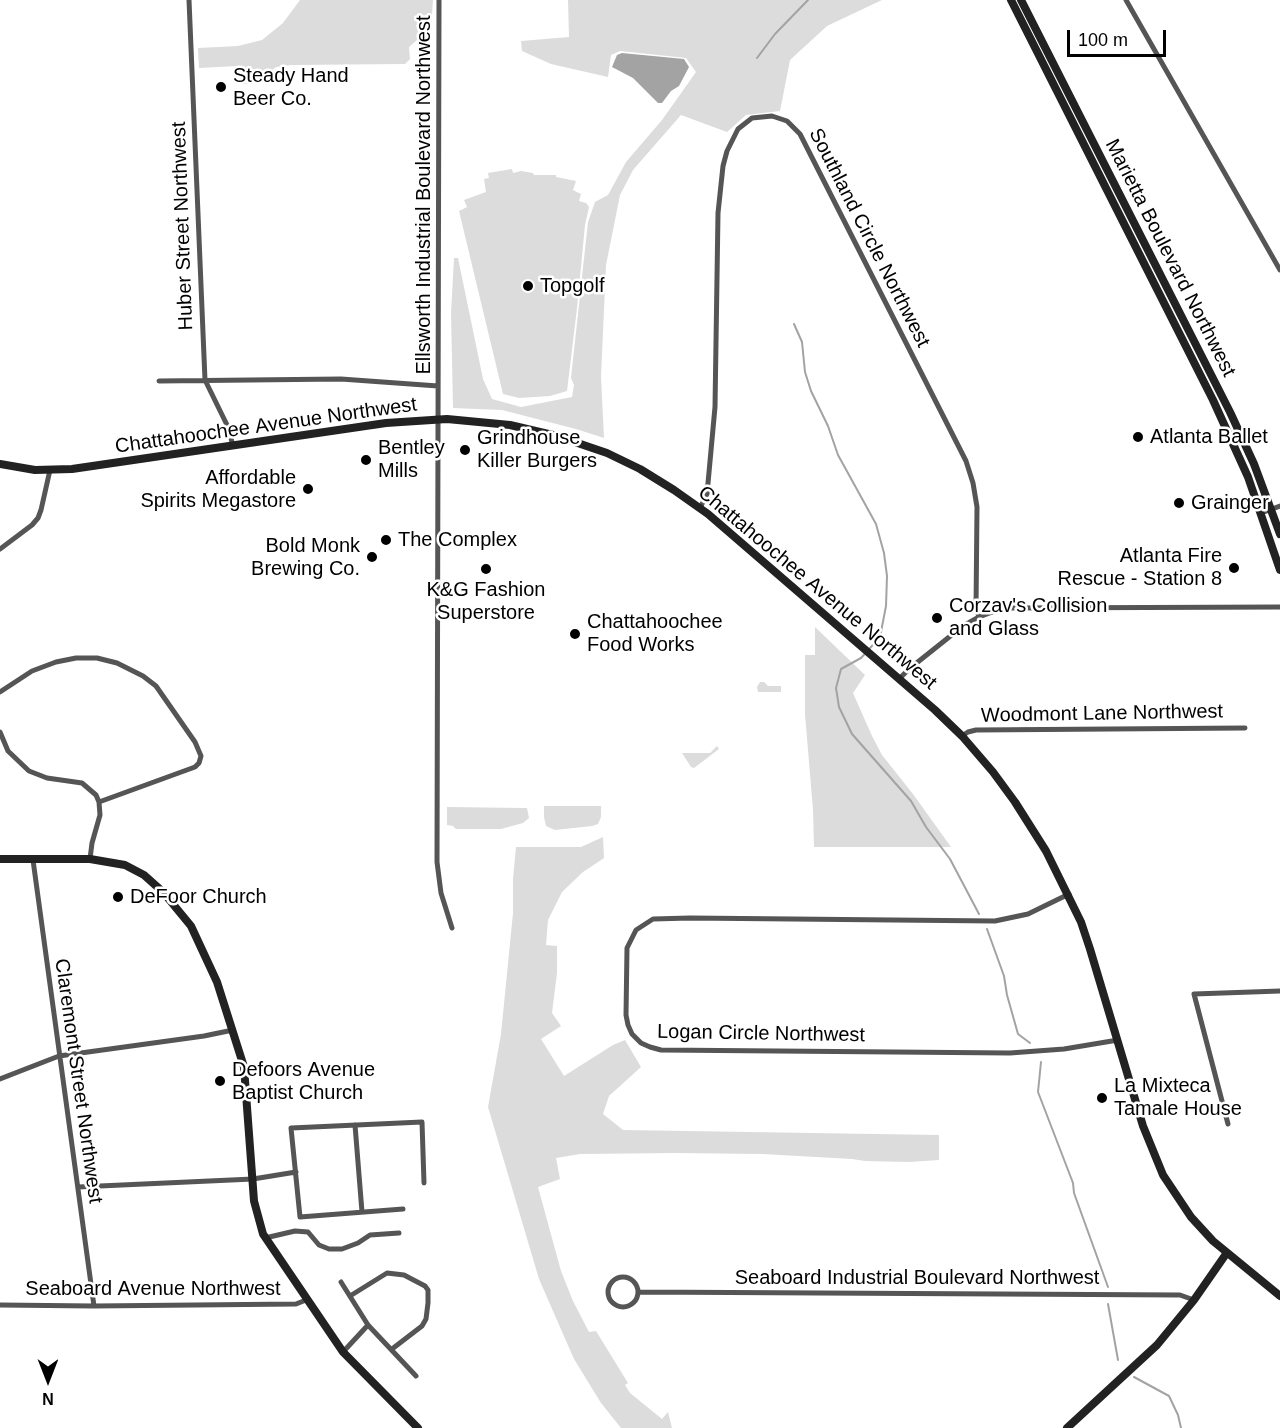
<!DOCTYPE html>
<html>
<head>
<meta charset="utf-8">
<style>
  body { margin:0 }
  #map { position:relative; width:1280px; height:1428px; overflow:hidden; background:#fff; font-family:Arial,sans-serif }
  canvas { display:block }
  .north { position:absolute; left:18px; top:1350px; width:60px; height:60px; -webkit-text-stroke:4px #fff; paint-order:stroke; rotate:180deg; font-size:16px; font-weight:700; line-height:24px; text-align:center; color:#000 }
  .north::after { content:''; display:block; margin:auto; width:21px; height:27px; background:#000; clip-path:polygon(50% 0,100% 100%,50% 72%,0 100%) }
  .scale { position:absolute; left:1067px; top:30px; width:99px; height:27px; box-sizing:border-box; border:3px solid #000; border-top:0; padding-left:8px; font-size:18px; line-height:21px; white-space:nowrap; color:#000; -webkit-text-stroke:4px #fff; paint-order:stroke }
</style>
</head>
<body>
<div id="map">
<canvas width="1280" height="1428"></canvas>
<div class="north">N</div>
<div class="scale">100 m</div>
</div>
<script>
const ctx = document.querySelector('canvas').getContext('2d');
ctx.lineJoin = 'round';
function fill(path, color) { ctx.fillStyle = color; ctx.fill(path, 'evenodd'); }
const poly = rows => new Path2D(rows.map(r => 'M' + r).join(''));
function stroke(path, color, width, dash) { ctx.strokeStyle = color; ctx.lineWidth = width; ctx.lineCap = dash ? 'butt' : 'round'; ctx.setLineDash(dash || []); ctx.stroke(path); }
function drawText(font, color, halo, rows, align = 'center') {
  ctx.font = font + ' Arial,sans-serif'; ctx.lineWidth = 5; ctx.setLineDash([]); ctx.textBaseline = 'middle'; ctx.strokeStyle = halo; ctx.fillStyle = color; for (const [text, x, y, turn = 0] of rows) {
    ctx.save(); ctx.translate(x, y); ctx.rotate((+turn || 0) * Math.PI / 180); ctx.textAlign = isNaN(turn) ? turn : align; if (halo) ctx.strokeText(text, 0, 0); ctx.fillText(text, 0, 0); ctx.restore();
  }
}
fill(poly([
  [300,0,433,0,431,28,409,47,410,59,405,64,291,65,276,67,256,83,239,84,237,66,199,68,198,48,238,46,262,40,283,23],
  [568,0,882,0,827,26,790,60,780,111,746,115,727,132,681,115,633,170,620,195,606,265,601,377,604,438,576,429,502,410,453,408,451,313,454,258,458,258,483,379,492,399,521,407,572,397,574,385,571,378,588,222,595,202,608,195,626,162,662,120,696,72,686,58,620,51,611,55,608,77,551,64,522,51,521,41,569,37],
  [512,169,513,173,521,171,533,173,534,175,556,175,556,177,576,181,573,190,581,194,579,201,586,203,589,207,585,225,577,308,567,391,550,396,519,398,503,394,459,211,467,207,464,200,486,192,484,179,489,178,488,173],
  [815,627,865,675,853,693,872,736,882,755,913,794,951,847,814,847,813,810,805,714,805,655,815,655],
  [760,682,764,682,768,686,781,686,781,692,758,692,757,687],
  [717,746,719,749,694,768,691,767,682,753,710,753],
  [544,806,601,806,601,817,598,824,592,826,555,830,546,826,544,817],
  [447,807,523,808,527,808,529,818,523,823,501,829,456,829,453,826,447,825],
  [603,837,604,858,583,872,562,892,548,920,546,945,557,946,557,973,552,1013,561,1026,541,1039,564,1076,613,1045,625,1040,641,1067,609,1096,603,1114,623,1130,939,1135,939,1160,909,1162,865,1161,852,1159,763,1154,675,1153,580,1154,556,1158,560,1179,538,1187,561,1271,573,1301,589,1332,596,1331,628,1383,625,1385,630,1393,662,1419,668,1412,672,1428,621,1428,601,1403,574,1359,539,1279,488,1107,501,1034,513,913,513,879,516,847,581,847]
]), '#dcdcdc');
fill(poly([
  [622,53,684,59,689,67,679,86,671,91,662,103,658,103,633,78,612,67,617,55]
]), '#a3a3a3');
stroke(poly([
  [757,58,775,34,808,0],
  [794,324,802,342,805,372,811,391,828,426,838,455,876,524,884,553,887,576,886,606,880,637,861,658,841,669,836,688,839,707,852,734,911,801,926,827,950,859,979,914],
  [987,929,1004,976,1007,995,1018,1034,1030,1043],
  [1041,1062,1038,1092,1073,1183,1074,1193,1108,1287],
  [1108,1304,1118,1360],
  [1134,1377,1169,1396,1178,1415,1181,1428]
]), '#a3a3a3', 2);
stroke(poly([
  [189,0,205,380,228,427,233,446],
  [439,0,437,862,441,893,452,928],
  [1126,0,1280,270],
  [159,381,341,379,438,386],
  [700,508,707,494,715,407,718,213,723,166,727,151,738,129,752,118,772,116,787,121,800,134,966,461,973,483,977,507,976,608,979,617],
  [1261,513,1280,506],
  [0,549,32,525,38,518,41,510,50,470],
  [899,679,909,669,963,626,979,617,995,611,1012,608,1280,607],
  [0,692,32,671,56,662,76,658,97,658,117,663,143,676,156,686,195,742,201,756,199,763,195,767,99,802],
  [0,732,8,751,29,771,47,778,82,783,96,795,99,802,100,815,92,843,90,859],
  [962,736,968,732,976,730,1245,728],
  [33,860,94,1306],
  [1069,894,1028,914,995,921,690,918,653,919,636,930,627,948,626,1015,628,1025,632,1034,641,1043,650,1047,661,1050,1010,1053,1064,1049,1118,1040],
  [0,1079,59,1056,204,1036,233,1030],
  [1228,1124,1194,994,1280,991],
  [355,1125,362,1212],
  [78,1187,253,1179,296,1172],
  [403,1209,300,1217,291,1128,422,1122,424,1183],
  [265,1238,295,1231,308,1232,319,1245,329,1249,342,1249,358,1243,370,1235,399,1233],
  '608 1292a15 15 0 1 1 30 0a15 15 0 1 1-30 0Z',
  [341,1282,368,1325,416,1376],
  [639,1292,1180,1295,1194,1300],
  [350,1296,387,1273,404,1275,425,1286,428,1290,428,1303,426,1319,422,1326,392,1349],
  [0,1305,94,1306,296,1304,306,1300],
  [343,1352,368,1325]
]), '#555', 5);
stroke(poly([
  [1011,0,1213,400,1248,477,1280,570],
  [1021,0,1230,412,1254,464,1280,534],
  [0,464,35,470,72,469,386,423,447,419,510,425,557,436,607,453,640,469,674,490,708,514,935,710,962,736,993,772,1015,802,1046,851,1081,922,1090,949,1143,1126,1163,1175,1191,1217,1213,1241,1280,1296],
  [0,859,90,859,125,865,144,875,163,892,191,926,217,982,244,1067,254,1201,263,1234,343,1352,418,1428],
  [1067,1428,1157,1345,1194,1300,1226,1254]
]), '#222', 8);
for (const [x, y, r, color] of [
  [221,87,6,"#000"],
  [528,286,6,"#000"],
  [1138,437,6,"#000"],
  [465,450,6,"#000"],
  [366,460,6,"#000"],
  [308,489,6,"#000"],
  [1179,503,6,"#000"],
  [386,540,6,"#000"],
  [372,557,6,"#000"],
  [1234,568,6,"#000"],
  [486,569,6,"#000"],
  [937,618,6,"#000"],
  [575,634,6,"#000"],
  [118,897,6,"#000"],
  [220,1081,6,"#000"],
  [1102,1098,6,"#000"]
]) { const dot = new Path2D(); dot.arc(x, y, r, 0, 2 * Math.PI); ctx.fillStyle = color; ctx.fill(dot); stroke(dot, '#fff', 2); }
drawText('20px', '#000', '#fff', [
  ["Steady Hand",233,76],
  ["Beer Co.",233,99],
  ["Topgolf",540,286],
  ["Atlanta Ballet",1150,437],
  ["Grindhouse",477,438],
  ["Killer Burgers",477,461],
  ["Bentley",378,448],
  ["Mills",378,471],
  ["Affordable",296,478,"right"],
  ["Spirits Megastore",296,501,"right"],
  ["Grainger",1191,503],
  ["The Complex",398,540],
  ["Bold Monk",360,546,"right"],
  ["Brewing Co.",360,569,"right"],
  ["Atlanta Fire",1222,556,"right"],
  ["Rescue - Station 8",1222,579,"right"],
  ["K&G Fashion",486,590,"center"],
  ["Superstore",486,613,"center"],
  ["Corzav's Collision",949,606],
  ["and Glass",949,629],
  ["Chattahoochee",587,622],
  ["Food Works",587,645],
  ["DeFoor Church",130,897],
  ["Defoors Avenue",232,1070],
  ["Baptist Church",232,1093],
  ["La Mixteca",1114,1086],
  ["Tamale House",1114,1109]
], 'left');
drawText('20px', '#000', '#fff', [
  ["Ellsworth Industrial Boulevard Northwest",424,195,-90],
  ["Huber Street Northwest",183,226,-92],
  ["Southland Circle Northwest",869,238,63],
  ["Marietta Boulevard Northwest",1170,258,63],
  ["Chattahoochee Avenue Northwest",266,426,-8],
  ["Chattahoochee Avenue Northwest",817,588,40],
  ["Woodmont Lane Northwest",1102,714,-1],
  ["Logan Circle Northwest",761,1034,1],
  ["Claremont Street Northwest",78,1081,82],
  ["Seaboard Industrial Boulevard Northwest",917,1278],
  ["Seaboard Avenue Northwest",153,1289]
]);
</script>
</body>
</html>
